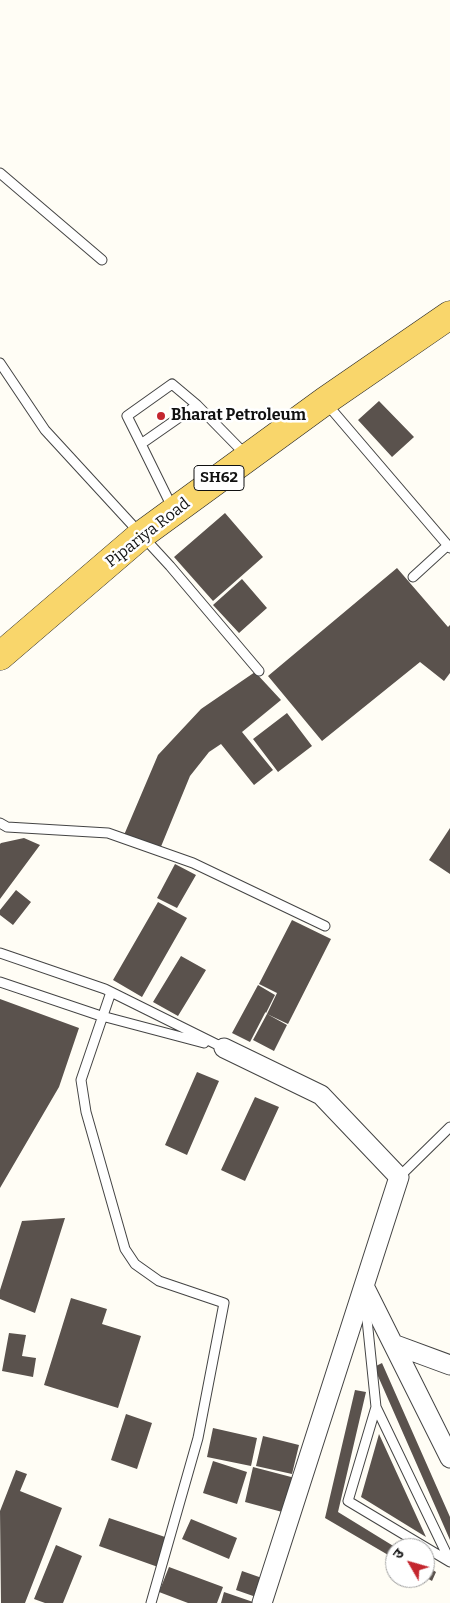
<!DOCTYPE html>
<html>
<head>
<meta charset="utf-8">
<style>
  body { margin:0 }
  #map { position:relative; width:450px; height:1603px; overflow:hidden; background:#fffdf5; font-family:Bitter,"Noto Sans Devanagari",serif }
  canvas { display:block }
  .north { position:absolute; left:385px; top:1538px; width:50px; height:50px; box-sizing:border-box; background:#fff; border:1px solid #a0a0a0; border-radius:50%; rotate:308deg; font-size:14px; font-weight:700; line-height:20px; text-align:center; color:#111 }
  .north::after { content:''; display:block; margin:auto; width:18px; height:22px; background:#c4262e; clip-path:polygon(50% 0,100% 100%,50% 72%,0 100%) }
</style>
</head>
<body>
<div id="map">
<canvas width="450" height="1603"></canvas>
<div class="north">उ</div>
</div>
<script>
const ctx = document.querySelector('canvas').getContext('2d');
ctx.lineJoin = 'round';
function fill(path, color) { ctx.fillStyle = color; ctx.fill(path, 'evenodd'); }
const poly = rows => new Path2D(rows.map(r => 'M' + r).join(''));
function stroke(path, color, width, dash) { ctx.strokeStyle = color; ctx.lineWidth = width; ctx.lineCap = dash ? 'butt' : 'round'; ctx.setLineDash(dash || []); ctx.stroke(path); }
function drawText(font, color, halo, rows, align = 'center') {
  ctx.font = font + ' Bitter,serif'; ctx.lineWidth = 5; ctx.setLineDash([]); ctx.textBaseline = 'middle'; ctx.strokeStyle = halo; ctx.fillStyle = color; for (const [text, x, y, turn = 0] of rows) {
    ctx.save(); ctx.translate(x, y); ctx.rotate((+turn || 0) * Math.PI / 180); ctx.textAlign = isNaN(turn) ? turn : align; if (halo) ctx.strokeText(text, 0, 0); ctx.fillText(text, 0, 0); ctx.restore();
  }
}
fill(poly([
  [379,401,414,437,392,457,358,420],
  [225,513,263,557,213,601,174,557],
  [397,568,448,627,450,625,450,673,444,681,420,662,322,741,268,676],
  [242,579,267,608,239,633,213,605],
  [255,672,281,700,242,732,273,770,254,785,221,744,209,752,190,776,160,849,124,835,158,755,201,709],
  [287,713,312,746,278,772,253,739],
  [450,828,450,874,429,860],
  [24,838,40,845,0,899,0,844,1,843],
  [175,864,196,875,177,908,157,898],
  [16,890,31,902,13,925,0,915,0,910],
  [158,902,187,918,142,997,113,980],
  [292,920,331,939,288,1024,267,1014,277,993,259,984],
  [181,956,206,970,178,1016,153,1002],
  [258,985,275,995,266,1013,265,1012,265,1013,250,1042,232,1033],
  [0,999,79,1028,59,1087,0,1188],
  [267,1014,287,1025,274,1051,253,1040],
  [197,1072,219,1081,187,1155,165,1145],
  [255,1097,279,1107,245,1181,221,1170],
  [65,1218,35,1313,0,1299,0,1290,22,1221],
  [71,1298,107,1309,102,1324,141,1336,118,1408,44,1385],
  [9,1333,26,1335,22,1356,36,1358,33,1377,2,1371],
  [382,1363,450,1517,450,1540,374,1367],
  [355,1390,366,1392,338,1512,395,1547,395,1559,325,1518],
  [126,1414,152,1423,137,1469,111,1460],
  [213,1428,257,1438,251,1466,207,1457],
  [379,1434,426,1537,361,1497],
  [263,1436,299,1445,292,1474,256,1466],
  [213,1461,247,1472,237,1504,203,1493],
  [253,1467,295,1478,286,1513,245,1502],
  [16,1470,27,1474,20,1491,62,1508,25,1603,1,1603,0,1511],
  [109,1518,168,1538,158,1567,99,1546],
  [191,1519,237,1538,229,1559,182,1539],
  [56,1545,82,1556,63,1603,45,1603,34,1599],
  [425,1565,436,1572,432,1581,425,1577],
  [169,1567,223,1587,217,1603,188,1603,159,1592],
  [242,1571,262,1578,256,1597,236,1590],
  [224,1592,256,1603,221,1603]
]), '#5a524d');
const service = poly([
  [0,173,102,260],
  [0,363,45,430,170,566,259,671],
  [326,403,450,548],
  [141,444,127,416,172,384,197,405],
  [173,509,141,444,197,405,245,454],
  [413,577,448,545],
  [0,823,7,827,108,833,193,863,325,926],
  [0,953,105,989,224,1048],
  [0,982,98,1015,204,1043],
  [111,992,81,1080,86,1112,125,1249,135,1264,159,1281,224,1303,198,1438,151,1603],
  [399,1177,450,1127],
  [365,1300,376,1407,348,1501,450,1562],
  [376,1407,450,1561]
]);
const minor = poly([
  [224,1048,321,1095,399,1177,262,1603],
  [364,1286,450,1458],
  [393,1344,450,1365]
]);
const primary = poly([
  [0,656,140,536,325,401,450,315]
]);
stroke(service, '#444', 11);
stroke(minor, '#444', 21);
stroke(primary, '#222', 29);
stroke(service, '#fff', 9);
stroke(minor, '#fff', 19);
stroke(primary, '#f9d66b', 28);
for (const [x, y, r, color] of [
  [161,416,5,"#c4262e"]
]) { const dot = new Path2D(); dot.arc(x, y, r, 0, 2 * Math.PI); ctx.fillStyle = color; ctx.fill(dot); stroke(dot, '#fff', 2); }
for (const [x, y, w] of [
  [219,478,50]
]) { const box = new Path2D(); box.roundRect(x - w / 2, y - 12.5, w, 25, 4); ctx.fillStyle = '#fff'; ctx.fill(box); stroke(box, '#111', 1); }
drawText('bold 15px', '#111', null, [
  ["SH62",219,478]
]);
drawText('bold 16px', '#111', '#fff', [
  ["Bharat Petroleum",171,416]
], 'left');
drawText('16px', '#111', '#fff', [
  ["Pipariya Road",148,533,-38]
]);
</script>
</body>
</html>
